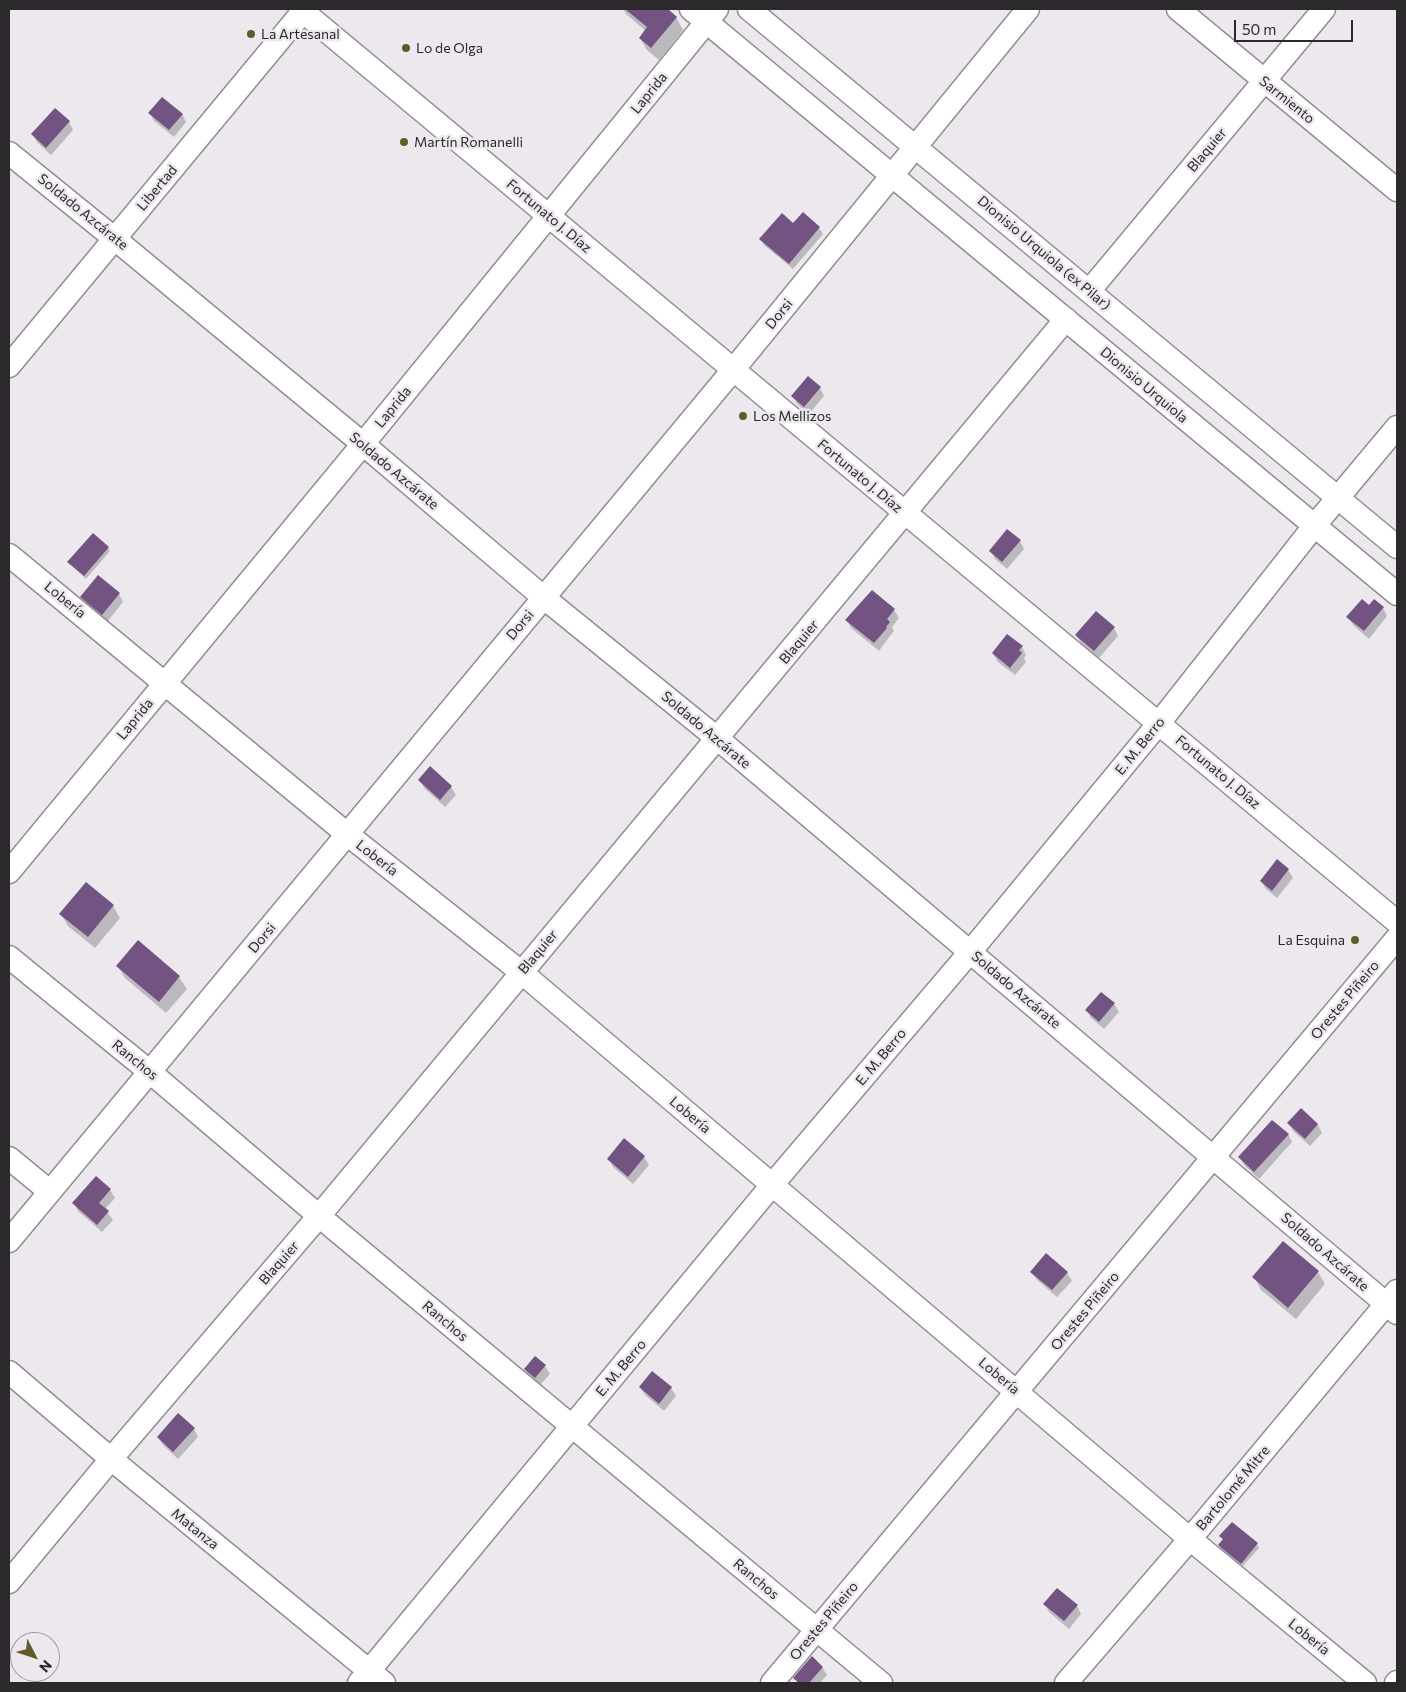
<!DOCTYPE html>
<html>
<head>
<meta charset="utf-8">
<style>
  body { margin:0 }
  #map { position:relative; width:1406px; height:1692px; overflow:hidden; background:#ece8ee; font-family:Commissioner,sans-serif }
  canvas { display:block }
  .frame { position:absolute; inset:0; border:10px solid #2b292c; pointer-events:none }
  .north { position:absolute; left:10px; top:1632px; width:50px; height:50px; box-sizing:border-box; background:#ece8ee; border:1px solid #9f9ca0; border-radius:50%; rotate:131deg; font-size:14px; font-weight:700; line-height:20px; text-align:center; color:#2b292c }
  .north::after { content:''; display:block; margin:auto; width:18px; height:22px; background:#605b28; clip-path:polygon(50% 0,100% 100%,50% 72%,0 100%) }
  .scale { position:absolute; left:1234px; top:20px; width:119px; height:22px; box-sizing:border-box; border:2px solid #2b292c; border-top:0; padding-left:6px; font-size:15px; line-height:18px; white-space:nowrap; color:#2b292c; -webkit-text-stroke:4px #ece8ee; paint-order:stroke }
</style>
</head>
<body>
<div id="map">
<canvas width="1406" height="1692"></canvas>
<div class="frame"></div>
<div class="north">N</div>
<div class="scale">50 m</div>
</div>
<script>
const ctx = document.querySelector('canvas').getContext('2d');
ctx.lineJoin = 'round';
function fill(path, color) { ctx.fillStyle = color; ctx.fill(path, 'evenodd'); }
const poly = rows => new Path2D(rows.map(r => 'M' + r).join(''));
function stroke(path, color, width, dash) { ctx.strokeStyle = color; ctx.lineWidth = width; ctx.lineCap = dash ? 'butt' : 'round'; ctx.setLineDash(dash || []); ctx.stroke(path); }
function drawText(font, color, halo, rows, align = 'center') {
  ctx.font = font + ' Commissioner,sans-serif'; ctx.lineWidth = 5; ctx.setLineDash([]); ctx.textBaseline = 'middle'; ctx.strokeStyle = halo; ctx.fillStyle = color; for (const [text, x, y, turn = 0] of rows) {
    ctx.save(); ctx.translate(x, y); ctx.rotate((+turn || 0) * Math.PI / 180); ctx.textAlign = isNaN(turn) ? turn : align; if (halo) ctx.strokeText(text, 0, 0); ctx.fillText(text, 0, 0); ctx.restore();
  }
}
fill(poly([
  [623,9,666,9,676,17,683,30,659,60,647,50,640,38,646,31,627,15],
  [150,113,182,114,186,122,174,137,154,121],
  [69,122,73,130,51,155,37,142,33,135],
  [794,224,819,228,823,234,793,269,764,245,761,239],
  [820,388,824,396,809,414,797,404,793,396],
  [1020,541,1024,549,1007,569,995,559,991,551],
  [108,548,110,551,86,579,69,562],
  [873,592,894,610,899,618,892,627,894,631,890,636,879,651,851,628,847,620],
  [119,594,123,602,107,622,86,605,82,597],
  [1369,606,1383,608,1387,616,1369,639,1353,625,1348,617],
  [1114,628,1118,636,1099,658,1081,643,1076,635],
  [1022,647,1026,655,1024,658,1026,662,1015,675,998,662,993,654],
  [420,780,451,787,456,795,445,807,424,788],
  [1277,861,1288,870,1293,878,1277,898,1266,889,1261,881],
  [113,906,120,918,95,948,68,926,61,914],
  [138,942,179,977,187,989,166,1013,125,978,118,966],
  [1114,1004,1119,1012,1104,1029,1091,1018,1087,1010],
  [1301,1110,1318,1125,1322,1133,1310,1146,1293,1131,1289,1123],
  [1288,1134,1292,1142,1259,1179,1244,1165,1240,1157],
  [644,1157,649,1165,633,1184,613,1167,609,1159],
  [110,1190,115,1198,105,1209,113,1220,102,1232,78,1211,74,1203],
  [1032,1272,1067,1273,1072,1281,1057,1297,1037,1280],
  [1318,1272,1325,1284,1296,1319,1261,1290,1254,1277],
  [536,1358,545,1366,550,1374,540,1385,530,1377,525,1369],
  [640,1387,671,1388,676,1396,664,1411,645,1395],
  [194,1429,198,1437,178,1459,163,1445,158,1437],
  [1221,1536,1257,1544,1259,1548,1243,1566,1221,1549,1219,1545,1223,1540],
  [1045,1604,1077,1606,1081,1614,1069,1629,1049,1612],
  [822,1667,827,1675,820,1683,798,1683,795,1678]
]), '#0003');
fill(poly([
  [625,9,668,9,677,17,651,48,639,38,647,27],
  [162,97,183,114,169,130,148,113],
  [55,108,70,121,46,148,31,134],
  [803,212,820,227,789,264,759,239,782,213,793,223],
  [808,376,821,387,804,407,791,396],
  [1007,529,1021,540,1002,562,989,551],
  [93,533,109,547,84,576,67,562],
  [98,575,120,593,102,615,80,597],
  [872,590,895,609,887,619,890,622,886,627,887,628,874,643,845,620],
  [1362,599,1369,605,1374,599,1384,607,1364,631,1346,617],
  [1096,611,1115,627,1094,651,1075,635],
  [1007,634,1023,646,1019,650,1022,653,1010,668,992,653],
  [430,766,452,786,440,800,418,780],
  [1277,859,1289,869,1272,891,1260,881],
  [86,882,114,905,88,937,59,914],
  [138,940,180,976,159,1002,116,966],
  [1101,992,1115,1003,1099,1022,1085,1010],
  [1301,1108,1318,1124,1305,1139,1287,1123],
  [1272,1120,1289,1134,1254,1172,1238,1157],
  [624,1138,645,1156,628,1177,607,1159],
  [96,1176,111,1189,99,1203,109,1211,97,1225,72,1203],
  [1283,1241,1319,1271,1288,1308,1252,1277],
  [1046,1253,1068,1272,1052,1290,1030,1272],
  [535,1356,546,1365,535,1378,524,1369],
  [652,1371,672,1387,659,1404,639,1387],
  [178,1413,195,1428,173,1452,157,1437],
  [1232,1522,1258,1543,1241,1564,1218,1545,1223,1539,1219,1536],
  [1057,1588,1078,1605,1064,1621,1043,1604],
  [812,1656,823,1667,809,1683,799,1683,793,1678]
]), '#725381');
const minor = poly([
  [300,9,1397,922],
  [691,9,1397,594],
  [749,9,1397,547],
  [1178,9,1397,190],
  [9,153,115,239,363,444,543,597,718,739,1397,1313],
  [1090,290,1324,9],
  [9,366,305,9],
  [9,555,347,834,521,972,1190,1539,1365,1683],
  [9,872,363,444,717,9],
  [9,957,150,1072,319,1216,881,1683],
  [9,1158,49,1191],
  [9,1241,733,370,1028,9],
  [9,1372,111,1459,384,1683],
  [9,1582,111,1459,319,1216,1066,319],
  [359,1683,772,1185,970,952,1159,723,1315,525,1397,427],
  [772,1683,1397,938],
  [1066,1683,1190,1539,1397,1291],
  [1396,1683,1397,1682]
]);
stroke(minor, '#918d93', 25);
stroke(minor, '#fff', 22);
for (const [x, y, r, color] of [
  [251,34,5,"#605b28"],
  [406,48,5,"#605b28"],
  [404,142,5,"#605b28"],
  [743,416,5,"#605b28"],
  [1355,940,5,"#605b28"]
]) { const dot = new Path2D(); dot.arc(x, y, r, 0, 2 * Math.PI); ctx.fillStyle = color; ctx.fill(dot); stroke(dot, '#ece8ee', 2); }
drawText('14px', '#2b292c', '#ece8ee', [
  ["La Artesanal",261,34],
  ["Lo de Olga",416,48],
  ["Martín Romanelli",414,142],
  ["Los Mellizos",753,416],
  ["La Esquina",1345,940,"right"]
], 'left');
drawText('14px', '#2b292c', '#ece8ee', [
  ["Laprida",649,93,-51],
  ["Sarmiento",1287,100,39],
  ["Blaquier",1207,150,-50],
  ["Libertad",157,188,-50],
  ["Soldado Azcárate",83,212,39],
  ["Fortunato J. Díaz",549,216,40],
  ["Dionisio Urquiola (ex Pilar)",1044,253,40],
  ["Dorsi",779,314,-51],
  ["Dionisio Urquiola",1144,385,40],
  ["Laprida",393,407,-51],
  ["Soldado Azcárate",394,471,40],
  ["Fortunato J. Díaz",860,476,40],
  ["Lobería",65,600,39],
  ["Dorsi",520,625,-50],
  ["Blaquier",799,642,-50],
  ["Laprida",135,719,-51],
  ["Soldado Azcárate",706,730,40],
  ["E. M. Berro",1140,746,-51],
  ["Fortunato J. Díaz",1218,772,40],
  ["Lobería",377,858,38],
  ["Dorsi",262,938,-50],
  ["Blaquier",538,952,-50],
  ["Soldado Azcárate",1016,990,40],
  ["Orestes Piñeiro",1345,1000,-50],
  ["E. M. Berro",881,1057,-50],
  ["Ranchos",135,1060,39],
  ["Lobería",690,1115,40],
  ["Soldado Azcárate",1325,1252,41],
  ["Blaquier",279,1263,-49],
  ["Orestes Piñeiro",1085,1311,-50],
  ["Ranchos",445,1321,40],
  ["E. M. Berro",621,1368,-50],
  ["Lobería",999,1376,40],
  ["Bartolomé Mitre",1233,1488,-50],
  ["Matanza",195,1529,39],
  ["Ranchos",756,1579,40],
  ["Orestes Piñeiro",824,1621,-50],
  ["Lobería",1309,1637,39]
]);
</script>
</body>
</html>
